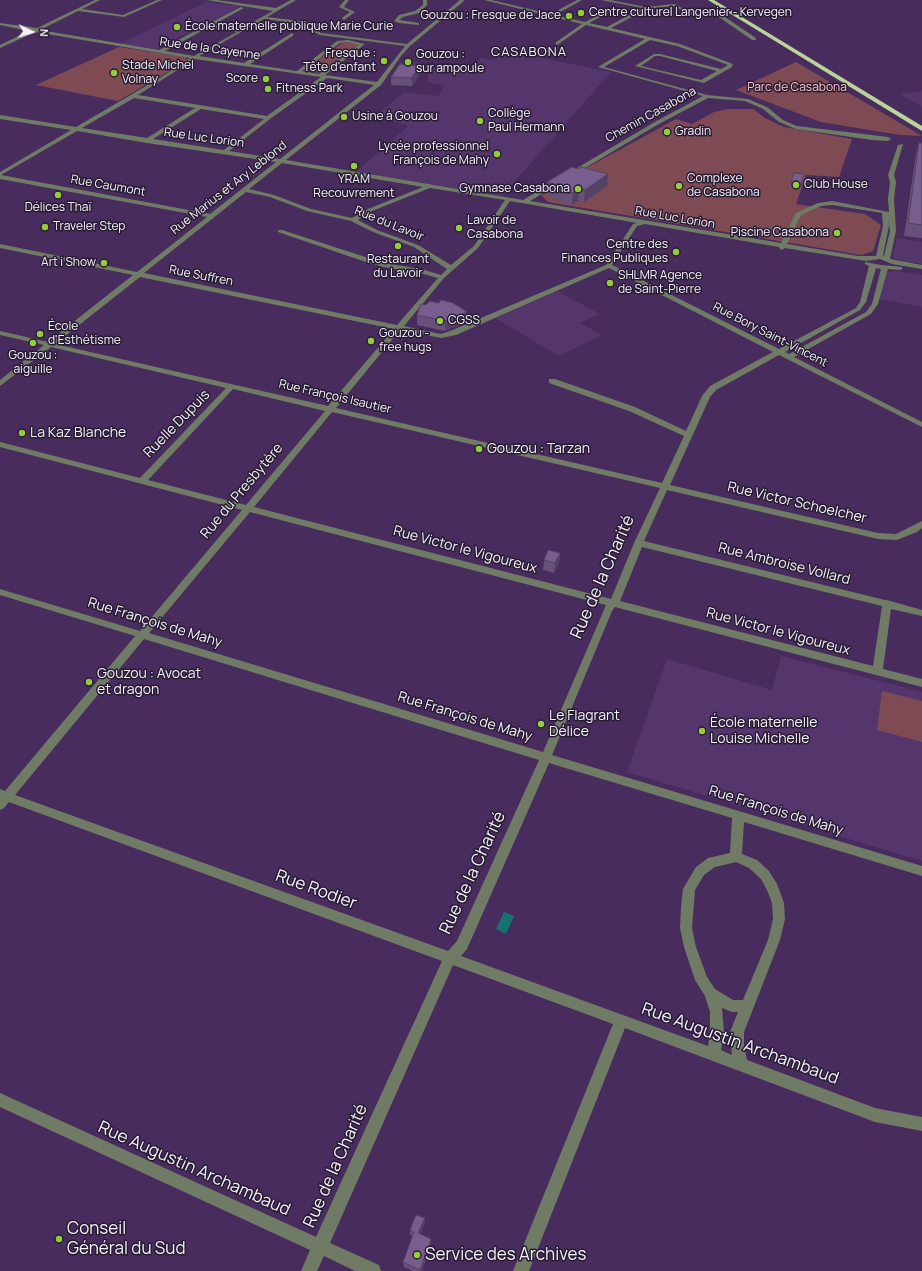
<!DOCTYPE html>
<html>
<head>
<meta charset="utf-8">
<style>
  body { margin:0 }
  #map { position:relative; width:922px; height:1271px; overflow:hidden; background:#482c5e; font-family:Manrope,sans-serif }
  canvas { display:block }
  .north { position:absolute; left:12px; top:12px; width:40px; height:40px; -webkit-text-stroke:3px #281c32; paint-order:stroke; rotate:94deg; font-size:11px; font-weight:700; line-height:16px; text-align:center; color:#f6f0fc }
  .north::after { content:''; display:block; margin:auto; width:14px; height:18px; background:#f6f0fc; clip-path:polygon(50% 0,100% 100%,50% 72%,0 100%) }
</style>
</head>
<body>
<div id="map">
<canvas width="922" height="1271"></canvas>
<div class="north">N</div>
</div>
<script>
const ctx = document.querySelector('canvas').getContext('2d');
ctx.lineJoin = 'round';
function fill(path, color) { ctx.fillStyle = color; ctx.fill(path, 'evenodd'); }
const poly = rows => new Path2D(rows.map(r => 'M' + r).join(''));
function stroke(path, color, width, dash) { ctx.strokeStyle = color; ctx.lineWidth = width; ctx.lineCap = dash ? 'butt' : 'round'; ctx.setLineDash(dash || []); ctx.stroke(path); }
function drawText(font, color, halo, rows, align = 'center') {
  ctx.font = font + ' Manrope,sans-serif'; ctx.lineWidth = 3; ctx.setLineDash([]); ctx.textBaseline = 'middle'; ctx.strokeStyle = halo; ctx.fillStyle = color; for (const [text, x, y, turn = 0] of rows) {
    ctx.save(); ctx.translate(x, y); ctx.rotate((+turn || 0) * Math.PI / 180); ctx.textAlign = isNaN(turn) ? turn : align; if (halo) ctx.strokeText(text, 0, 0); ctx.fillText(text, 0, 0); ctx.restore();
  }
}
fill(poly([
  [206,2,241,6,217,21,213,20,188,34,185,34,156,49,120,44],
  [509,51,611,72,502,196,356,172,408,126,375,116,404,92,439,96,444,85,426,82,429,77,427,73,396,68,403,60,468,70,481,58,494,60],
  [922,91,922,107,900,94],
  [897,238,922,242,922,264,899,260,894,258,893,253],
  [895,271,922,275,922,307,880,299,887,272],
  [557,291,600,314,580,323,602,335,559,356,495,318],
  [781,656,922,692,922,861,627,772,667,659,772,690]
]), '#54356c');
fill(poly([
  [349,42,359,45,321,73,303,70,342,43],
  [119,47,186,57,187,61,118,101,36,85],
  [796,62,922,136,900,135,821,122,736,90],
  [728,109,753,109,765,118,784,127,852,139,839,177,806,175,796,204,865,214,881,225,873,251,861,255,625,215,548,202,541,195,577,173,676,119,692,124,714,112],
  [882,691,922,701,922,742,877,730]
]), '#7e4b54');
fill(poly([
  [504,912,514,916,506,934,496,929]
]), '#15726c');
fill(poly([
  [95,0,100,0,82,9,123,15,157,0,162,0,124,17,78,11,40,30,159,50,241,7,244,8,213,25,240,29,273,11,206,0,217,0,276,8,291,0,296,0,267,17,324,24,318,30,321,33,407,44,460,0,465,0,410,46,401,56,381,85,286,160,523,200,653,123,703,96,598,67,645,39,586,25,557,45,555,43,582,24,484,0,491,0,551,14,577,0,582,0,555,15,585,22,612,8,614,8,614,10,589,23,607,27,642,8,601,0,610,0,646,7,674,4,695,14,719,13,756,38,756,40,752,40,716,15,694,16,673,6,647,9,611,28,680,44,733,64,732,67,704,83,635,66,654,54,660,54,721,69,728,65,677,46,650,40,604,67,707,95,748,99,767,107,783,120,797,126,888,137,891,139,888,141,872,140,796,129,779,122,763,109,745,101,708,98,657,125,530,201,781,243,796,213,818,203,832,201,889,212,888,199,890,182,888,175,898,145,903,144,894,175,896,182,894,199,896,231,890,259,922,265,922,269,892,264,880,259,866,261,785,248,782,250,780,249,779,247,645,224,637,226,612,265,779,349,856,308,860,302,869,266,865,264,865,262,881,265,902,267,902,269,900,270,888,269,878,304,871,314,794,357,922,422,922,427,779,355,716,390,710,397,670,485,878,533,896,534,922,521,922,528,917,532,897,540,878,539,667,490,644,541,885,600,887,600,922,610,922,616,891,609,883,669,922,679,922,687,615,607,612,611,552,755,922,866,922,876,744,822,742,854,757,860,769,871,777,884,784,903,785,919,780,940,744,1032,744,1046,747,1060,875,1108,922,1117,922,1131,875,1122,625,1028,529,1271,513,1271,613,1024,453,965,330,1243,379,1265,381,1271,355,1271,324,1256,317,1271,301,1271,310,1250,0,1107,0,1093,316,1237,442,961,9,802,4,808,0,810,0,789,5,791,135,636,0,595,0,589,140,631,242,510,0,447,0,442,140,478,226,388,51,347,0,386,0,380,44,345,0,335,0,331,48,342,133,275,0,248,0,244,137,272,207,217,0,179,0,172,71,130,0,119,0,115,76,127,163,76,190,58,35,32,0,48,0,45,29,31,0,25,0,23,37,28,95,0],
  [264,19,318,26,314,29,314,32,320,35,405,46,377,82,325,75,365,44,348,40,337,41,297,71,250,64,294,35,292,33,244,63,199,56,264,19],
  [209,27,237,32,194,56,165,51,209,27],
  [348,42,359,45,319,74,302,71,340,43,348,42],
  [655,56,660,56,717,71,701,80,641,66,655,56],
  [195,59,321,77,267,116,138,95,195,59],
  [327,78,374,85,280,159,229,151,270,119,327,78],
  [134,98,195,108,147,138,82,128,134,98],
  [201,109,264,119,224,150,153,139,201,109],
  [77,131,147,143,276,162,210,214,1,175,77,131],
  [282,163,423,187,368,209,352,218,311,209,274,195,249,189,282,163],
  [430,188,505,200,474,246,451,265,418,245,377,230,358,220,372,211,430,188],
  [246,192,270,197,307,211,351,221,373,232,414,247,447,269,441,275,421,269,384,263,282,230,278,230,278,232,360,260,383,267,420,273,438,278,397,325,144,273,246,192],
  [510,201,637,223,633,224,606,265,450,331,441,334,404,326,444,278,478,248,510,201],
  [832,205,882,213,883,226,876,256,858,256,787,244,801,215,821,206,832,205],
  [888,218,890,231,884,256,883,255,889,226,888,218],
  [609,268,773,352,710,386,702,396,686,431,635,407,555,379,549,379,549,383,629,411,684,436,662,483,336,408,400,330,441,338,456,335,609,268],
  [876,268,881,269,872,304,866,312,789,354,785,352,860,310,866,302,876,268],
  [140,277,394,329,328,406,55,344,140,277],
  [233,389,325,411,246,505,148,480,233,389],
  [332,412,660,488,634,543,611,599,254,507,332,412],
  [250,512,606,605,543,752,149,633,250,512],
  [642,547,882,606,873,666,620,601,642,547],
  [144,639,539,760,457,941,448,951,15,795,144,639],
  [549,763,732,818,730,853,708,858,696,867,683,889,681,907,680,928,684,947,695,980,705,996,710,1012,710,1033,708,1046,461,956,467,949,549,763],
  [736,862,749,868,761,879,767,890,772,903,773,919,768,940,743,1000,733,1000,715,989,707,977,696,947,692,928,695,890,704,875,715,867,736,862],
  [722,1008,732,1012,738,1012,730,1032,732,1055,721,1050,724,1033,722,1008],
  [345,0,349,0,344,7,355,12,344,20,342,18,350,12,339,7,345,0],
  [423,0,427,0,427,5,419,13,403,17,399,20,419,23,419,25,399,23,394,21,399,15,415,11,423,5,423,0]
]), '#707b65');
fill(poly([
  [708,0,714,0,922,126,922,131,708,0]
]), '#b9d39b');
fill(poly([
  [420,66,420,74,412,86,391,85,391,77],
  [919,143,922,143,922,238,904,236,916,154],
  [578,169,608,174,607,186,584,202,578,201,572,205,550,198,551,195,547,194,547,182],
  [802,180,800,189,789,188,791,182],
  [417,315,467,322,445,331,417,325],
  [560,553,559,563,554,573,543,570,544,560],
  [425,1223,420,1234,431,1239,431,1243,422,1271,413,1271,404,1267,403,1262,413,1236,410,1235,410,1230]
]), '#67517b');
fill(poly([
  [420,66,420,74,412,86,411,78],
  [608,174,607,186,584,202,585,190],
  [579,189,578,201,572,205,573,193],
  [467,312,467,322,445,331,445,321],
  [560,553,559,563,554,573,555,563],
  [425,1218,425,1223,418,1238,418,1233],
  [431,1239,431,1243,422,1271,420,1271]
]), '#544264');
const building = poly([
  [400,64,420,66,411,78,391,77,400,64],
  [919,143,922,143,922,225,908,223,919,143],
  [572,167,578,169,581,167,608,174,585,190,579,189,573,193,551,186,554,184,547,182,572,167],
  [794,173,804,174,801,183,791,182,794,173],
  [441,300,453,303,467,312,445,321,417,315,421,304,426,305,430,301,439,303,441,300],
  [548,550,560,553,555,563,544,560,548,550],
  [416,1215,425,1218,418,1233,431,1239,420,1270,403,1262,414,1232,410,1230,416,1215]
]);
fill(building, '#785e8f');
stroke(building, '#544264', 1);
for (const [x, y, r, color] of [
  [581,13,4,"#94cc3c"],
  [569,16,4,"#94cc3c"],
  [177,27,4,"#94cc3c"],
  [384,61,4,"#94cc3c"],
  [408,62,4,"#94cc3c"],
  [114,73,4,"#94cc3c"],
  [266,79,4,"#94cc3c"],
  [268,89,4,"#94cc3c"],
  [344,117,4,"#94cc3c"],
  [480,121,4,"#94cc3c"],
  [667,132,4,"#94cc3c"],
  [497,154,4,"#94cc3c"],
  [354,166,4,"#94cc3c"],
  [796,185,4,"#94cc3c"],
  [679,186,4,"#94cc3c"],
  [578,189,4,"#94cc3c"],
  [58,195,4,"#94cc3c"],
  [45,227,4,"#94cc3c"],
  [459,228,4,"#94cc3c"],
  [837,233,4,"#94cc3c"],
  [398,246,4,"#94cc3c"],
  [676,252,4,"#94cc3c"],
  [104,263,4,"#94cc3c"],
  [610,283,4,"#94cc3c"],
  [440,321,4,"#94cc3c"],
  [40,334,4,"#94cc3c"],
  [371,341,4,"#94cc3c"],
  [33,343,4,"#94cc3c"],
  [22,433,4,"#94cc3c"],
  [479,449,4,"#94cc3c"],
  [89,682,4,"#94cc3c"],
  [541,724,4,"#94cc3c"],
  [702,731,4,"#94cc3c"],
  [59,1239,4,"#94cc3c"],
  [417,1255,4,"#94cc3c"]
]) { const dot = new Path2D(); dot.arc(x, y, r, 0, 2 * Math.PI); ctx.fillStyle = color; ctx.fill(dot); stroke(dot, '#281c32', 1.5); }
drawText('12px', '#f6f0fc', '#281c32', [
  ["Centre culturel Langenier - Kervegen",589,13],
  ["Gouzou : Fresque de Jace",561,16,"right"],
  ["École maternelle publique Marie Curie",185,27],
  ["Fresque :",376,54,"right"],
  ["Tête d'enfant",376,68,"right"],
  ["Gouzou :",416,55],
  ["sur ampoule",416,69],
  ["Stade Michel",122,66],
  ["Volnay",122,80],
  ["Score",258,79,"right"],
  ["Fitness Park",276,89],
  ["Collège",488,114],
  ["Paul Hermann",488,128],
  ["Usine à Gouzou",352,117],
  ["Gradin",675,132],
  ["Lycée professionnel",489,147,"right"],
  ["François de Mahy",489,161,"right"],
  ["Complexe",687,179],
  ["de Casabona",687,193],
  ["YRAM",354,180,"center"],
  ["Recouvrement",354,194,"center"],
  ["Club House",804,185],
  ["Gymnase Casabona",570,189,"right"],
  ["Délices Thaï",58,208,"center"],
  ["Lavoir de",467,221],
  ["Casabona",467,235],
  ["Traveler Step",53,227],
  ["Piscine Casabona",829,233,"right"],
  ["Centre des",668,245,"right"],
  ["Finances Publiques",668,259,"right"],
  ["Restaurant",398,260,"center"],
  ["du Lavoir",398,274,"center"],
  ["Art i Show",96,263,"right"],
  ["SHLMR Agence",618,276],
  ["de Saint-Pierre",618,290],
  ["CGSS",448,321],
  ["École",48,327],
  ["d'Esthétisme",48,341],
  ["Gouzou -",379,334],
  ["free hugs",379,348],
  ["Gouzou :",33,356,"center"],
  ["aiguille",33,370,"center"]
], 'left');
drawText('12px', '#f6f0fc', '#281c32', [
  ["Rue de la Cayenne",210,49,8],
  ["Chemin Casabona",651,115,-29],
  ["Rue Luc Lorion",204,138,8],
  ["Rue Caumont",108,186,10],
  ["Rue Marius et Ary Leblond",229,188,-38],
  ["Rue Luc Lorion",675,218,10],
  ["Rue du Lavoir",389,224,22],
  ["Rue Suffren",201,276,11],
  ["Rue Bory Saint-Vincent",770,335,27],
  ["Rue François Isautier",335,397,13]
]);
drawText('12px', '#fac1c9', '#281c32', [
  ["Parc de Casabona",797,88]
]);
ctx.letterSpacing = '1px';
drawText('13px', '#f6f0fc', '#281c32', [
  ["CASABONA",529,52]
]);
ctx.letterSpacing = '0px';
drawText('14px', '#f6f0fc', '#281c32', [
  ["Ruelle Dupuis",177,424,-46],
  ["Rue du Presbytère",242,491,-50],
  ["Rue Victor Schoelcher",797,503,13],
  ["Rue Victor le Vigoureux",465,550,15],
  ["Rue Ambroise Vollard",784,564,14],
  ["Rue François de Mahy",155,623,17],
  ["Rue Victor le Vigoureux",778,632,15],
  ["Rue François de Mahy",465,717,17],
  ["Rue François de Mahy",776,811,17]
]);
drawText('14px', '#f6f0fc', '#281c32', [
  ["La Kaz Blanche",30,433],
  ["Gouzou : Tarzan",487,449],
  ["Gouzou : Avocat",97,674],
  ["et dragon",97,690],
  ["Le Flagrant",549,716],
  ["Délice",549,732],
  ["École maternelle",710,723],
  ["Louise Michelle",710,739]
], 'left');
drawText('17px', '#f6f0fc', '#281c32', [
  ["Rue de la Charité",603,577,-66],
  ["Rue de la Charité",473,873,-65],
  ["Rue Rodier",316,890,20],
  ["Rue Augustin Archambaud",740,1044,20],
  ["Rue de la Charité",336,1166,-66],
  ["Rue Augustin Archambaud",194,1169,24]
]);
drawText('17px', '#f6f0fc', '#281c32', [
  ["Conseil",67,1229],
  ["Général du Sud",67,1249],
  ["Service des Archives",425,1255]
], 'left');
</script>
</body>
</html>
